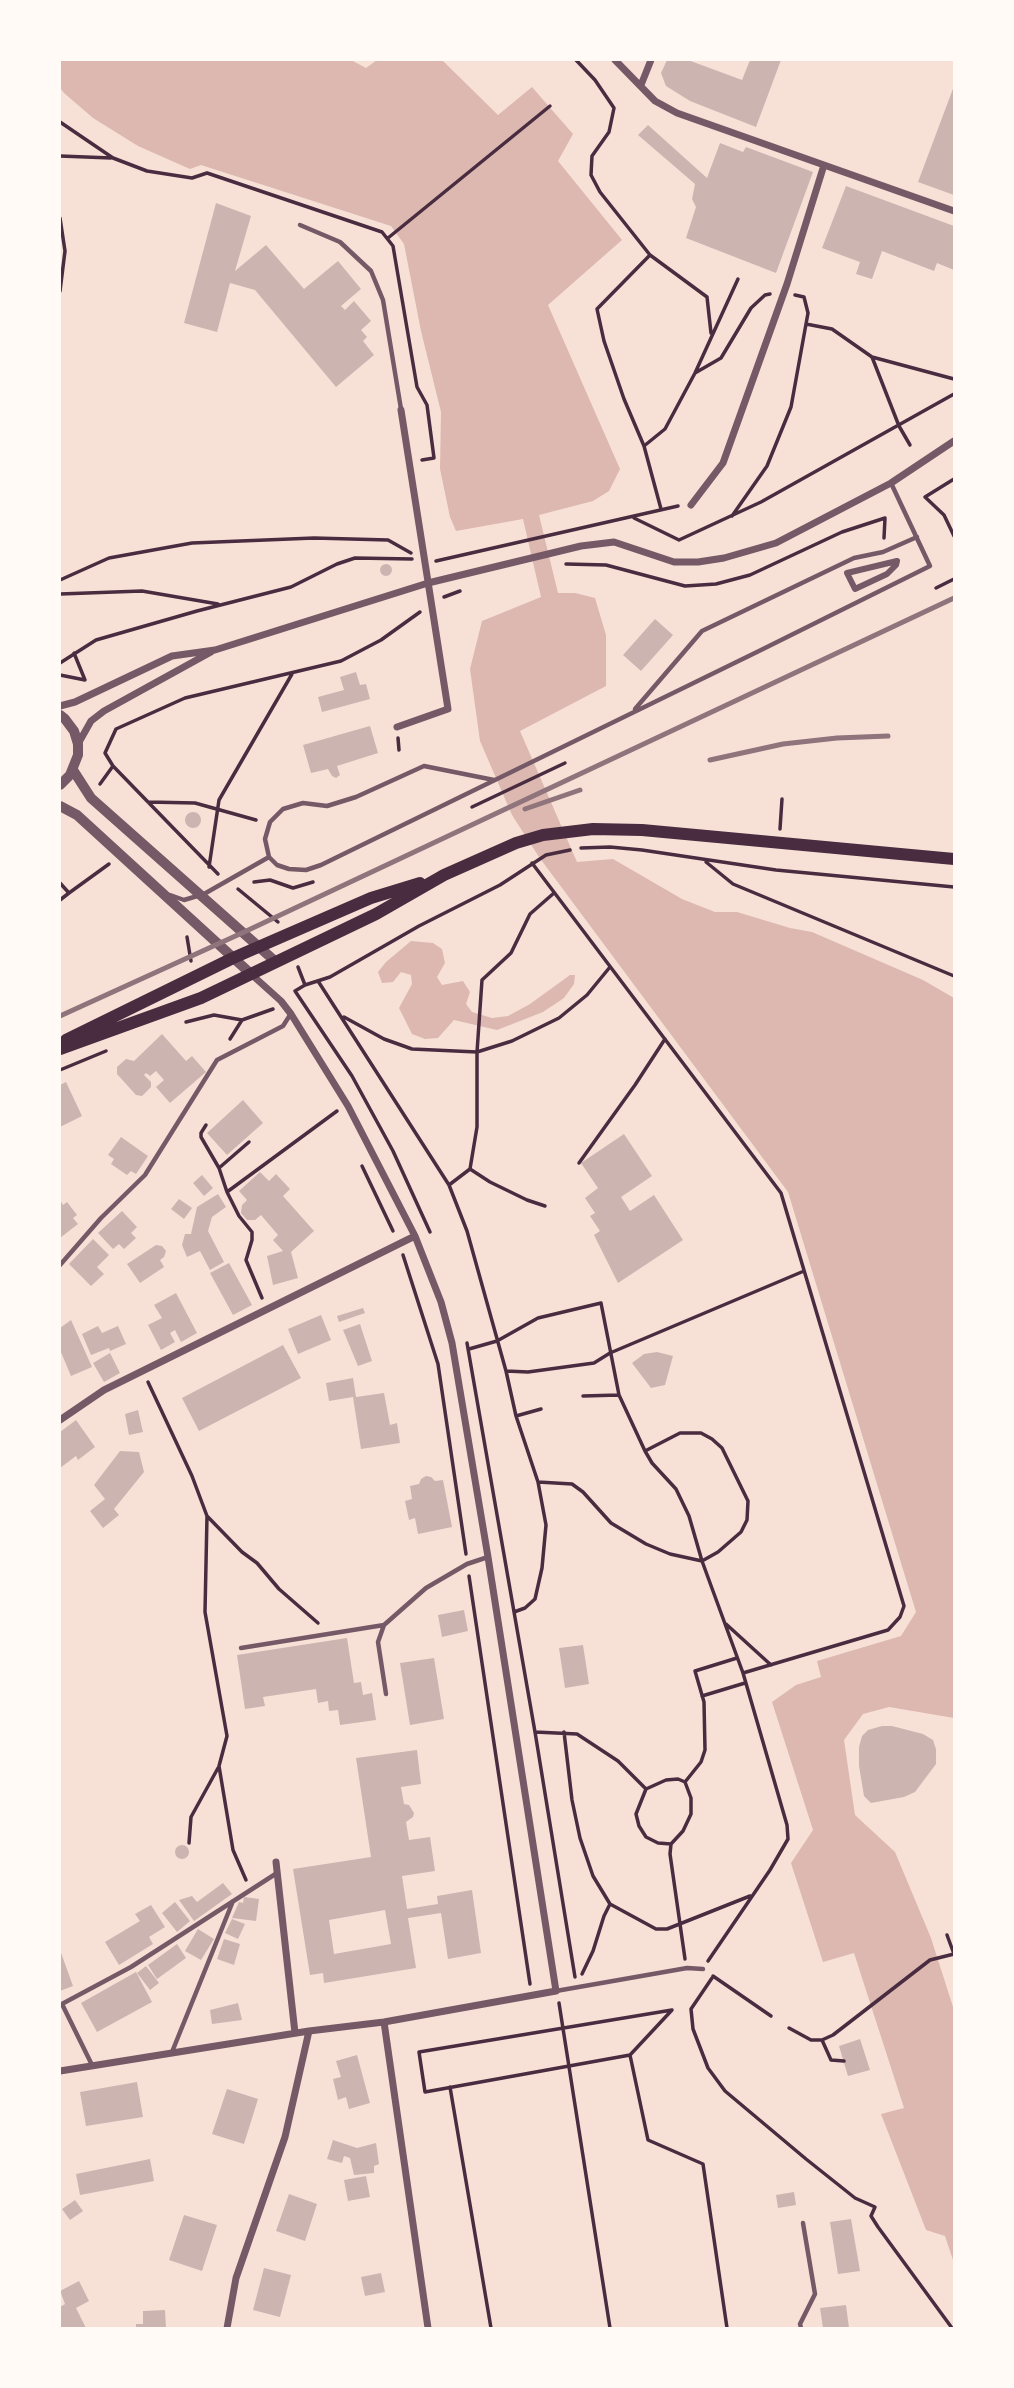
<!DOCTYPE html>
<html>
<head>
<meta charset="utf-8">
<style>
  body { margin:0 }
  #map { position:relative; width:1014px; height:2388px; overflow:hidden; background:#f7e1d7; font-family:Lato,sans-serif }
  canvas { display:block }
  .frame { position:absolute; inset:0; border:61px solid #fffaf5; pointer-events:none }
</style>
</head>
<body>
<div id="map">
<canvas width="1014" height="2388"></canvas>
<div class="frame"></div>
</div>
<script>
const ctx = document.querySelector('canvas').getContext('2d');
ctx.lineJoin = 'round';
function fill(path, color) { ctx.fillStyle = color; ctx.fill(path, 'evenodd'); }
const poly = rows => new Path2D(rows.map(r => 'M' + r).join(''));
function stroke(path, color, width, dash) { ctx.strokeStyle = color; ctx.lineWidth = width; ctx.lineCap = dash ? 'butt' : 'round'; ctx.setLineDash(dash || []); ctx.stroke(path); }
fill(poly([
  [60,60,351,60,366,68,377,60,442,60,498,115,532,87,573,134,558,161,622,240,548,305,620,469,609,491,593,501,539,515,558,593,575,593,595,598,606,635,606,686,520,731,577,862,613,859,682,899,715,912,737,912,790,928,812,932,923,980,954,998,954,1718,889,1707,863,1714,844,1740,855,1815,895,1852,931,1938,954,2010,954,2263,945,2236,926,2230,881,2114,904,2108,854,1953,823,1962,791,1863,813,1830,772,1702,796,1685,821,1677,817,1661,901,1636,916,1612,788,1192,539,857,512,815,480,741,470,669,482,621,541,597,523,519,456,531,450,517,440,469,441,412,421,331,404,244,391,226,201,165,190,169,138,146,93,118,64,93,60,88],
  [411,941,433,943,442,949,445,963,437,977,442,985,463,981,470,992,466,1004,472,1012,492,1018,508,1016,530,1004,570,975,575,975,574,984,564,998,543,1012,515,1023,497,1030,454,1020,438,1038,425,1039,412,1034,399,1008,412,984,411,975,401,972,393,982,382,983,378,972,386,962]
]), '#dcb8b0');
fill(poly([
  [667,60,688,60,742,80,750,60,781,60,756,127,690,101,666,86,661,73],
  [954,86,954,195,918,182],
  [648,125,707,178,720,143,743,152,746,147,813,172,776,273,686,238,696,207,692,199,695,184,638,135],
  [846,186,954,226,954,270,937,263,934,271,882,251,872,279,856,274,860,262,822,248],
  [216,203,251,216,235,271,266,245,304,289,338,261,361,289,341,306,345,310,354,301,371,321,361,330,367,337,363,341,374,355,336,387,255,290,230,283,217,332,184,323],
  '380 570a6 6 0 1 1 12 0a6 6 0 1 1-12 0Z',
  [655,619,673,635,641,671,623,655],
  [356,672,360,685,366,684,370,699,322,712,318,697,344,690,340,677],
  [370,726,378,753,337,766,340,775,336,778,332,776,328,769,311,773,303,745],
  '185 820a8 8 0 1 1 16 0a8 8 0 1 1-16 0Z',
  [162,1034,186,1061,192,1056,206,1072,170,1103,156,1087,164,1080,156,1071,150,1076,146,1073,144,1075,151,1082,151,1087,142,1096,136,1095,117,1074,117,1067,126,1059,134,1061],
  [66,1082,82,1116,60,1127,60,1085],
  [243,1100,263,1123,227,1155,207,1133],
  [624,1134,652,1176,621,1197,630,1211,654,1195,683,1240,618,1283,594,1235,600,1231,590,1216,595,1213,585,1198,598,1188,581,1163],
  [121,1137,148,1156,136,1174,131,1171,127,1175,111,1164,114,1159,108,1155],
  [260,1172,269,1181,276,1174,290,1189,283,1196,314,1231,291,1252,298,1278,273,1285,267,1256,283,1251,273,1240,278,1235,261,1215,255,1220,247,1220,241,1213,242,1205,247,1200,239,1191],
  [202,1175,213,1188,204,1196,193,1183],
  [218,1194,226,1207,212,1217,208,1231,224,1262,210,1270,200,1251,187,1257,182,1245,185,1234,191,1234,197,1207],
  [179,1199,192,1208,184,1219,171,1209],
  [60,1200,63,1205,67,1202,77,1215,73,1218,78,1224,60,1238],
  [122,1211,137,1227,131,1233,136,1238,124,1249,119,1244,113,1249,98,1233],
  [93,1239,109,1255,97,1267,104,1274,91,1286,69,1264],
  [156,1245,162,1246,166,1251,164,1257,160,1260,164,1267,140,1283,127,1264],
  [229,1263,252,1305,233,1315,210,1273],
  [176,1293,197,1333,181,1342,175,1330,170,1333,175,1342,161,1350,148,1325,162,1318,154,1305],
  [363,1308,365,1313,339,1322,337,1316],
  [321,1315,331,1340,298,1354,288,1329],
  [71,1320,92,1367,71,1376,60,1350,60,1328],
  [360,1324,372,1361,358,1366,343,1330],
  [98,1326,102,1333,118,1326,126,1344,110,1351,109,1348,91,1355,82,1334],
  [283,1345,301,1378,199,1431,182,1398],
  [657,1352,673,1356,665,1385,651,1388,632,1363,644,1354],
  [110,1353,120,1373,104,1382,93,1363],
  [353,1378,356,1397,384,1393,390,1425,397,1423,400,1443,361,1449,353,1397,329,1401,326,1383],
  [138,1410,143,1432,129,1435,125,1414],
  [76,1420,95,1447,78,1460,76,1456,60,1468,60,1432],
  [120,1451,139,1452,144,1472,114,1509,119,1515,103,1528,90,1511,105,1499,94,1485],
  [426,1476,431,1477,435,1481,443,1480,452,1527,418,1534,415,1518,409,1520,405,1501,412,1499,410,1486,419,1484,421,1479],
  [464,1610,468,1631,442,1637,438,1615],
  [347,1638,354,1683,361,1682,363,1695,372,1693,376,1720,340,1725,338,1710,329,1711,328,1701,318,1703,316,1689,263,1697,265,1706,245,1709,237,1655],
  [583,1645,589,1684,565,1688,559,1648],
  [434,1658,444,1719,410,1725,400,1663],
  [882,1726,892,1726,923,1734,933,1740,936,1749,936,1764,915,1792,904,1797,871,1803,864,1796,859,1766,859,1747,862,1736,868,1730],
  [417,1750,421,1784,401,1787,404,1804,409,1805,414,1813,413,1817,406,1822,409,1840,430,1837,435,1871,402,1876,407,1909,438,1904,437,1896,472,1890,481,1953,448,1959,441,1913,408,1918,416,1968,324,1983,323,1973,310,1975,293,1869,371,1857,356,1758],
  [385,1910,391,1944,334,1954,329,1920],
  '175 1852a7 7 0 1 1 14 0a7 7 0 1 1-14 0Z',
  [223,1883,232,1894,194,1921,179,1900,192,1896,197,1902],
  [244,1897,259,1899,256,1921,232,1918,239,1902,243,1903],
  [175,1902,190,1921,177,1932,162,1913],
  [151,1905,165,1927,149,1937,153,1944,119,1965,105,1942,140,1921,135,1914],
  [232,1919,245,1924,238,1939,225,1933],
  [198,1929,214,1939,201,1960,185,1951],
  [224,1939,240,1944,234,1965,217,1959],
  [177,1944,186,1958,157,1979,148,1965],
  [60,1950,73,1986,60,1991],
  [146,1966,159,1983,150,1990,137,1973],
  [136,1972,152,2002,97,2032,81,2003],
  [238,2003,242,2020,212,2024,210,2010],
  [860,2039,870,2070,848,2076,839,2046],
  [357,2055,370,2103,349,2109,346,2097,338,2100,333,2079,341,2077,336,2061],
  [137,2082,143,2117,86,2126,80,2092],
  [227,2089,258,2099,244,2144,212,2134],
  [333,2140,357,2148,376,2143,379,2164,374,2166,374,2173,354,2175,350,2158,344,2156,342,2163,327,2159],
  [150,2159,154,2181,80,2195,76,2174],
  [366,2176,370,2197,348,2201,344,2180],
  [794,2192,796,2205,778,2208,776,2195],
  [289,2194,317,2204,305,2241,276,2231],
  [75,2200,83,2211,70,2220,62,2209],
  [184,2215,217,2225,202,2271,169,2260],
  [851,2219,860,2271,838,2274,830,2222],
  [264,2268,291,2275,280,2317,253,2310],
  [381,2273,385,2292,365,2296,361,2277],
  [79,2281,89,2301,76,2308,86,2328,60,2328,60,2307,65,2304,60,2291],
  [846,2305,849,2328,823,2328,820,2308],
  [165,2310,166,2328,136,2328,136,2324,143,2324,143,2311]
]), '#ccb4b1');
stroke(poly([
  [576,60,595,80,614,108,609,132,592,156,591,175,600,192,650,255,597,309,604,341,624,399,644,446,661,509],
  [60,122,113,158,147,171,192,178,207,173,382,232,393,246,417,387,427,405,434,458,422,460],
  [60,156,111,158],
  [60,218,65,251,60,291],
  [388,238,550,106],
  [650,255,707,297,711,333],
  [806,324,832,329,872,357,954,379],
  [872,357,899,426,910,445],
  [695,373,721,358,751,308,765,295,770,294],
  [644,446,665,429,695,373,738,279],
  [954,479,925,497,944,515,954,536],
  [732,516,767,466,791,407,808,313,804,297,795,295],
  [634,518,679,540,761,502,954,394],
  [436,561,678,506],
  [566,564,606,565,685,586,716,584,750,575,842,532,885,518,884,538],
  [60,580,109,558,192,543,314,538,388,540,411,553],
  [936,588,954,579],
  [60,594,142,591,218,604],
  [444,597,460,591],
  [60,663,96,640,197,611,291,587,337,564,355,558,412,559],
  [60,675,85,680,74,653],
  [398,738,399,750],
  [100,784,113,766],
  [148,802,195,803,256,820],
  [472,807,565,763],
  [780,829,782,799],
  [581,848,610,847,642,850,776,870,954,887],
  [706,862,733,884,954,976],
  [532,863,781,1193,904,1606,900,1617,888,1630,743,1673],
  [209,867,219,800,292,674],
  [218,874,113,766,105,753,116,729,185,698,341,661,381,640,420,612],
  [254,882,270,880,293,888,313,882],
  [60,883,69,893,60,900],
  [238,889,278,922],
  [69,893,109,864],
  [187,937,191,961],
  [298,967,305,985],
  [318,981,449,1185,467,1231,506,1371,516,1416,538,1482,546,1525,542,1568,535,1599,525,1608,514,1612],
  [295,991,352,1076,393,1151,430,1232],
  [295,991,305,985,330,977,419,926,500,885,546,855,570,850],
  [344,1017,384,1039,412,1049,477,1052,512,1041,559,1018,587,995,610,967],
  [186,1022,214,1015,242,1020,273,1009],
  [230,1039,242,1020],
  [60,1070,106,1051],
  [206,1125,201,1133,201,1137,219,1168],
  [579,1163,635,1085,665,1039],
  [362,1166,393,1231],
  [470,1169,490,1182,527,1200,545,1206],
  [449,1185,470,1169,477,1127,477,1052,482,980,511,953,530,914,554,893],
  [227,1192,219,1168,249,1142],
  [403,1255,438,1364,466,1554],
  [262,1298,246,1260,252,1240,252,1232,239,1216,227,1192,337,1111],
  [467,1343,535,1732,575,1977],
  [469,1349,497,1341,538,1318,601,1303,619,1395,645,1451,652,1463,676,1489,689,1516,702,1561,743,1673,787,1825,788,1839,770,1870,708,1961],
  [506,1371,528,1372,594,1363,610,1353,804,1271],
  [148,1382,192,1476,207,1516,205,1612,227,1736,219,1766,233,1850,246,1880],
  [583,1396,619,1395],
  [516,1416,541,1409],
  [538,1482,572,1484,583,1492,611,1523,646,1544,670,1554,702,1561,718,1552,741,1532,747,1520,748,1501,722,1448,712,1439,701,1433,680,1433,645,1451],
  [207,1516,242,1552,257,1563,279,1589,318,1623],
  [469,1576,530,1984],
  [726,1624,771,1665],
  [702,1696,745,1683],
  [535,1732,577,1734,618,1761,646,1789],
  [564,1732,572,1800,580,1838,593,1876,610,1904,656,1929,667,1929,750,1896],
  [685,1782,701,1762,705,1750,704,1702,695,1671,737,1658],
  [189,1843,191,1817,218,1768],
  [671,1844,658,1843,646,1837,639,1826,636,1814,646,1789,666,1780,678,1779,685,1782,691,1798,691,1814,683,1831,671,1844,670,1854,685,1959],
  [947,1935,954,1954],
  [582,1974,593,1951,604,1916,610,1904],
  [713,1976,771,2016],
  [712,1978,691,2009,693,2029,708,2068,725,2091,806,2159,855,2198,875,2207,871,2216,878,2227,952,2328],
  [559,2003,610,2328],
  [672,2010,630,2055,425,2092,419,2052,672,2010],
  [789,2028,811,2040,822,2040,833,2035,930,1960,954,1954],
  [822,2040,831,2060,844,2061],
  [630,2055,648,2140,703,2164,727,2328],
  [450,2087,491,2328]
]), '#4a2c40', 3.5);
stroke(poly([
  [300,225,340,242,371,271,383,300,401,409],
  [635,709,702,631,854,558,883,552,917,537],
  [494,780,424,766,356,797,327,806,303,803,283,809,270,822,265,839,269,857,277,865,289,869,306,870,321,865,759,651,930,566,891,483],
  [170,895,184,900,204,894,269,857],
  [60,1265,101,1218,145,1175,217,1060,283,1026,290,1015],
  [241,1648,384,1625],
  [386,1694,378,1642,384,1625,426,1588,467,1564,488,1557],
  [556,1991,687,1968,703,1969],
  [62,2004,92,2065],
  [60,2005,131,1967,277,1873],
  [172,2052,233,1901],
  [801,2328,800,2324,815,2294,803,2223]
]), '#755966', 4.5);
stroke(poly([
  [897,561,896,565,887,574,855,589,847,573,897,561]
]), '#755966', 6);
stroke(poly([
  [615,60,655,101,677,113,954,211],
  [641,85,651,60],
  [691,505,723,463,787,284,824,165],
  [60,706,75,702,172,656,215,650,428,583,581,546,614,542,674,562,698,562,724,558,776,543,891,483,954,441],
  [397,727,448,709,401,410],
  [78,744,91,721,104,711,211,652],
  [60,1420,104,1390,415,1236],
  [276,1862,295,2033],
  [384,2022,428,2328],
  [60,2071,309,2031,384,2022,556,1991,488,1557,452,1343,441,1302,415,1236,348,1106,291,1014,281,1001,251,974],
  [227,2328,236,2278,285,2137,309,2031]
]), '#755966', 7);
stroke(poly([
  [60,715,65,719,74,731,78,744,78,755,70,775,60,785],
  [73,770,91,798,276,962],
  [60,806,77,815,251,974]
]), '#755966', 10);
stroke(poly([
  [66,1040,233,958,371,898,420,883],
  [60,1049,201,998,376,914,444,875,516,843,543,835,593,829,642,830,954,859]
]), '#4a2c40', 12);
stroke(poly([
  [710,760,783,744,837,738,888,736],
  [525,809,580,790],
  [60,1016,242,933,954,598]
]), '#8f747c', 5);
</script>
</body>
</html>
